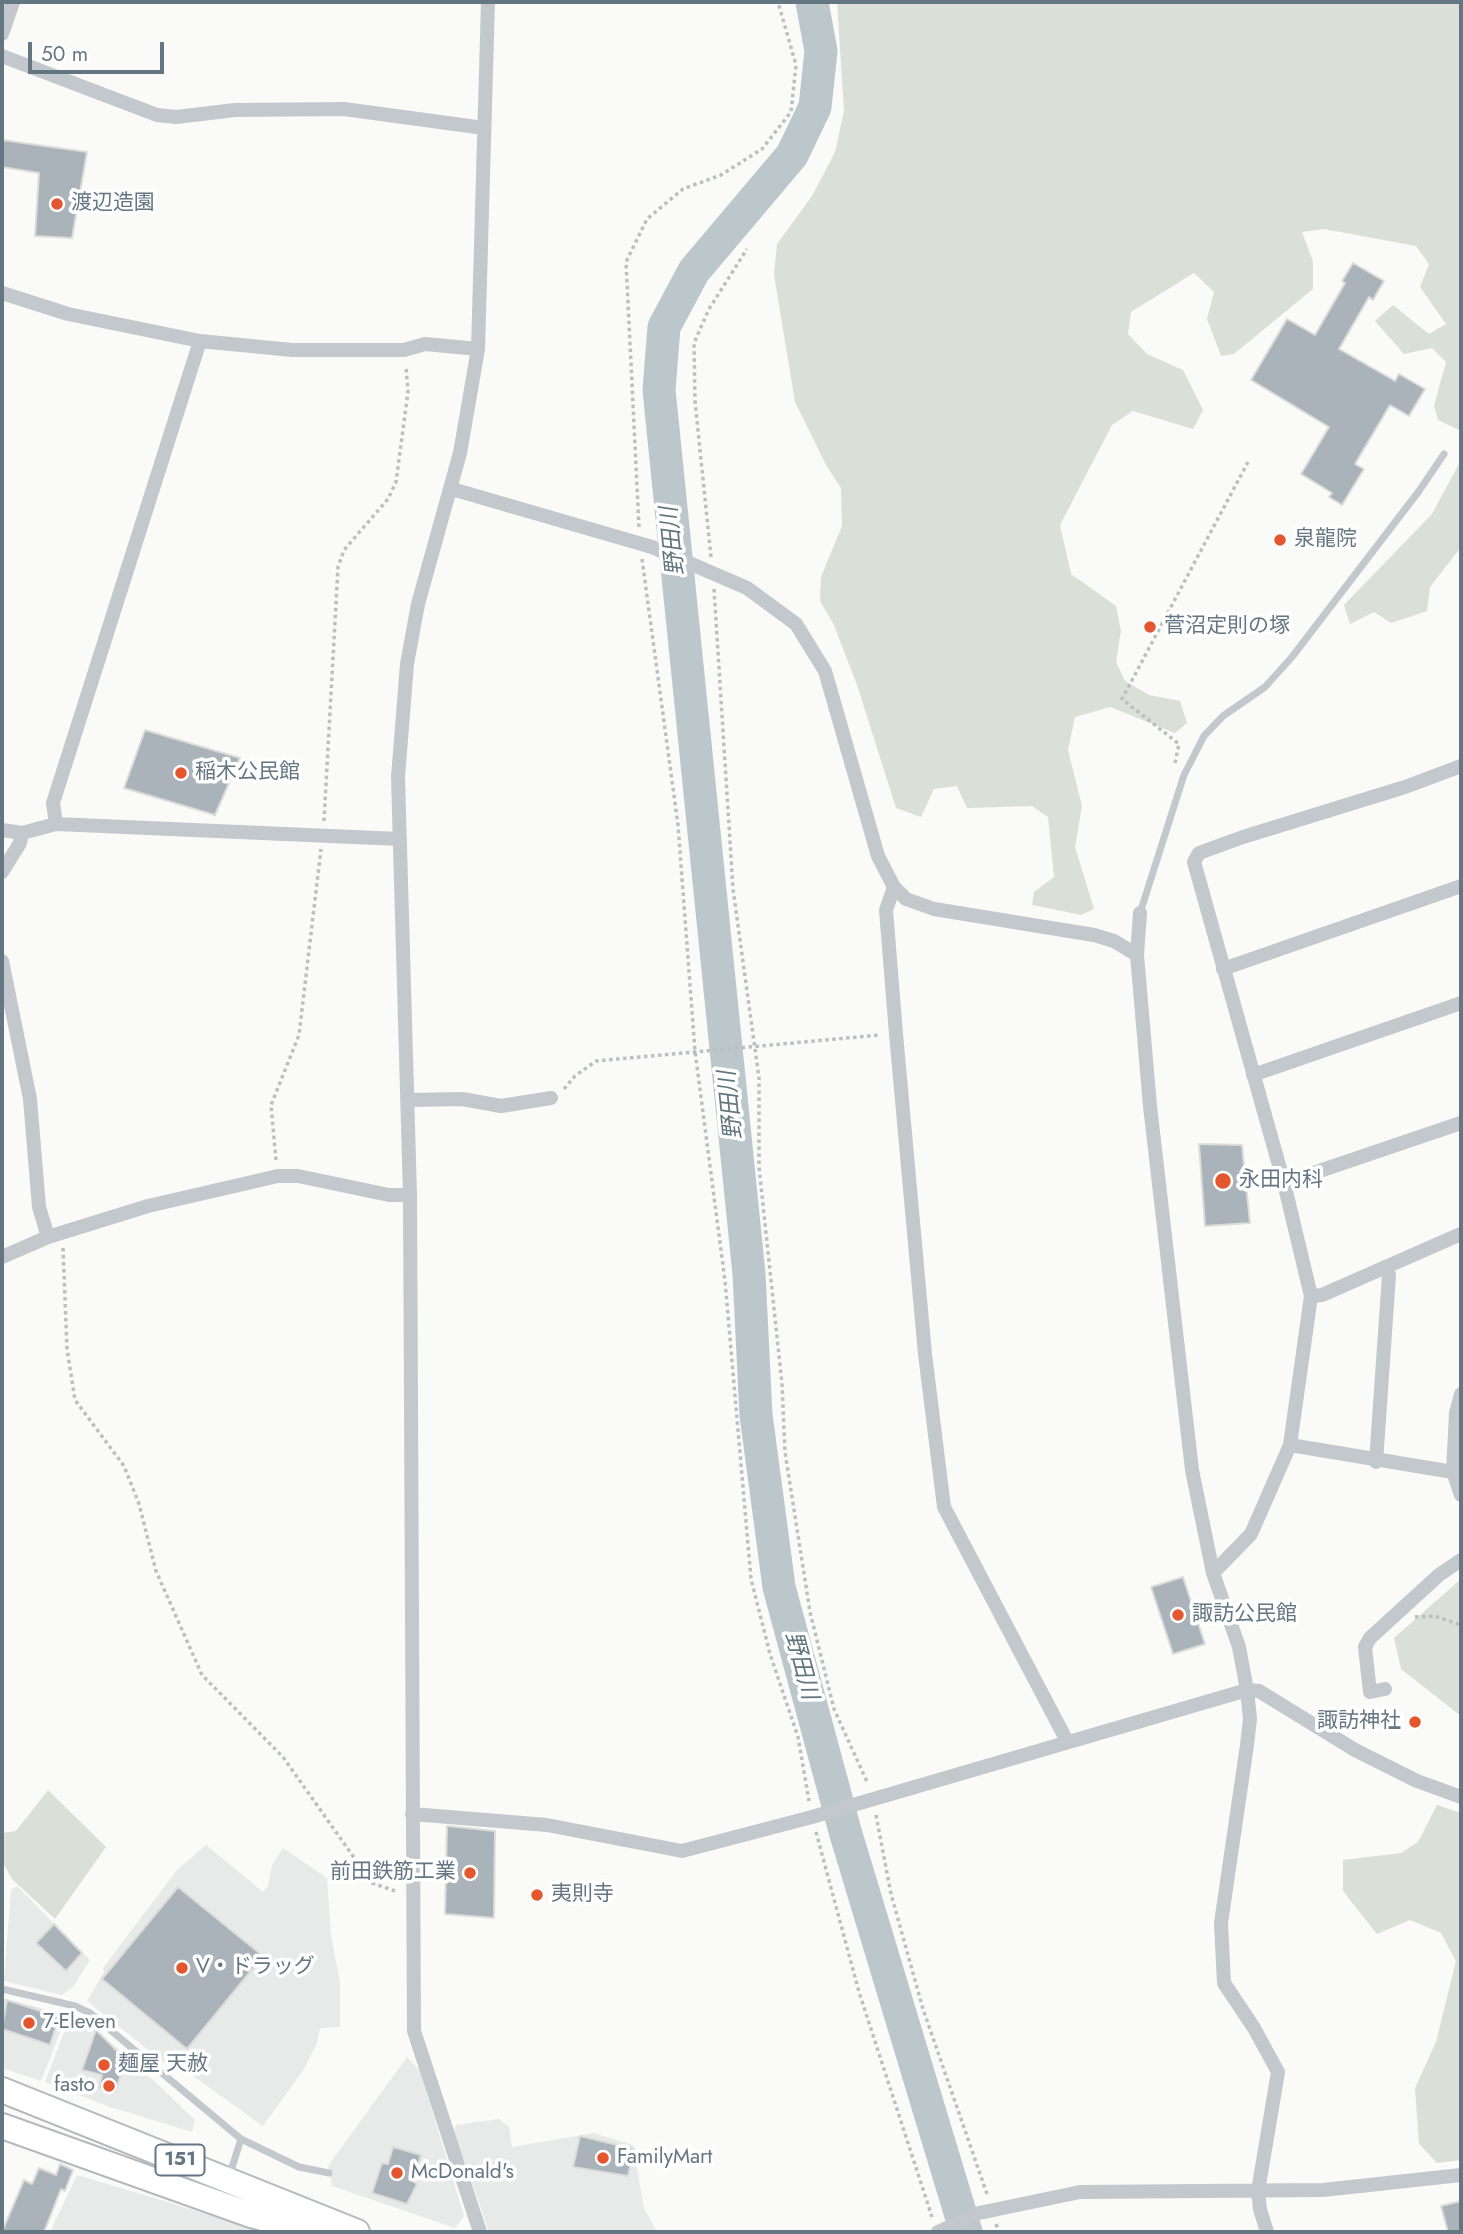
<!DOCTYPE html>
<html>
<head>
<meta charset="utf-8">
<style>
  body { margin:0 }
  #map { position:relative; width:1463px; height:2234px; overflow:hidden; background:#fafaf8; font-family:Jost,sans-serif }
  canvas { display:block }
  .frame { position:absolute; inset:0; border:4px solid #657683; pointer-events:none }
  .scale { position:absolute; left:28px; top:42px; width:136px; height:32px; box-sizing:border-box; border:4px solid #657683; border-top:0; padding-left:9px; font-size:21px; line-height:24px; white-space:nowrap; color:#657683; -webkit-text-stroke:5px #fff; paint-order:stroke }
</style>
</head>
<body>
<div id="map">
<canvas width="1463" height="2234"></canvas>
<div class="frame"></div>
<div class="scale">50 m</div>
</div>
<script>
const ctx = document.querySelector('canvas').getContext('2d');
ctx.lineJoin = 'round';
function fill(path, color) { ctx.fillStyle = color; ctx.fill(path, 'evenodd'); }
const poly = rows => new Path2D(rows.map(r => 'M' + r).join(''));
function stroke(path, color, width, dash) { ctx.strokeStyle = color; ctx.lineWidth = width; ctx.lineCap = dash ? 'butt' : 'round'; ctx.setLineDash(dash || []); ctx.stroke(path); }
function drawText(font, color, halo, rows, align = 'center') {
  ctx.font = font + ' Jost,"Noto Sans JP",sans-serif'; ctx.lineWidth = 7; ctx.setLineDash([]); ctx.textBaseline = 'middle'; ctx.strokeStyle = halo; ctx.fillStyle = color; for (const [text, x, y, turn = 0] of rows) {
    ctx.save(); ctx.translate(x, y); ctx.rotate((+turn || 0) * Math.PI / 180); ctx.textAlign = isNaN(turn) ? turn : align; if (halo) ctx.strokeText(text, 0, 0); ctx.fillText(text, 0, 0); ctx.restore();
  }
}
fill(poly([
  [206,1845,263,1892,268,1886,272,1865,283,1848,327,1878,331,1935,340,1982,340,2027,320,2028,317,2043,304,2069,263,2126,182,2068,167,2065,87,2001,104,1972,103,1968,177,1870],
  [17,1886,90,1960,73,1987,62,1995,4,1981,11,1890],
  [2,1998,67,2015,41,2081,2,2068],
  [70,2017,81,2020,96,2030,152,2079,195,2120,192,2132,110,2107,45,2082],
  [407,2057,420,2071,464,2216,455,2228,332,2186,328,2166],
  [499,2119,509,2127,512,2147,594,2133,633,2145,644,2208,657,2232,489,2232,454,2131,456,2125],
  [77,2175,151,2197,264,2232,50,2232]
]), '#e8e9e9');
fill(poly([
  [837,2,1461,2,1461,431,1438,420,1434,406,1446,362,1432,348,1404,354,1375,321,1393,305,1429,334,1446,324,1420,287,1429,264,1416,246,1324,229,1302,232,1313,261,1313,289,1234,354,1221,356,1207,319,1214,292,1194,273,1131,312,1128,334,1147,354,1183,370,1203,410,1193,429,1133,411,1112,425,1060,525,1071,574,1116,606,1121,631,1116,662,1125,681,1149,695,1180,701,1187,723,1175,733,1110,707,1075,717,1068,750,1082,806,1075,847,1094,909,1081,915,1032,905,1034,892,1054,877,1048,817,1032,806,967,808,957,786,934,789,921,817,896,808,857,685,834,625,820,601,821,577,842,526,841,488,826,465,795,402,774,275,777,244,812,196,835,152,844,111],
  [1461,460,1461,547,1430,587,1427,611,1391,623,1374,612,1350,624,1344,605,1432,514],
  [1461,1579,1461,1716,1401,1669,1394,1638],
  [48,1790,106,1847,55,1919,12,1879,2,1861,2,1833,16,1831],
  [1437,1805,1461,1813,1461,2160,1437,2163,1419,2144,1415,2088,1436,2042,1456,1961,1441,1933,1410,1920,1377,1934,1343,1891,1343,1860,1401,1853,1418,1842]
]), '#dadfd7');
stroke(poly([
  [812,2,821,51,815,107,792,155,694,271,664,327,659,390,749,1274,756,1415,779,1587,845,1831,966,2232]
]), '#bbc7cb', 33);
const building = poly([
  [2,140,87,152,72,238,35,236,39,173,2,167,2,140],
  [1353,263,1384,281,1373,300,1369,297,1339,349,1395,381,1399,374,1425,389,1409,416,1390,405,1355,464,1364,469,1342,505,1329,497,1332,493,1301,474,1329,427,1251,380,1287,319,1315,335,1345,283,1342,281,1353,263],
  [145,730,240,758,215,815,124,788,145,730],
  [1199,1144,1242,1145,1250,1223,1205,1226,1199,1144],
  [1183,1577,1205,1644,1173,1654,1151,1587,1183,1577],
  [447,1826,495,1831,494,1918,445,1914,447,1826],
  [178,1887,263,1956,187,2049,102,1979,178,1887],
  [54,1924,82,1953,66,1971,36,1943,54,1924],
  [7,2000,59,2017,50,2045,2,2029,7,2000],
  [96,2030,126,2060,115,2092,99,2088,102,2075,82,2070,96,2030],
  [580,2136,634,2149,628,2176,573,2167,580,2136],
  [393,2147,421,2155,413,2181,417,2184,407,2204,372,2193,382,2163,388,2164,393,2147],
  [60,2164,73,2170,65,2191,61,2189,44,2232,2,2232,24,2180,32,2184,39,2168,56,2175,60,2164],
  [1461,2201,1461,2232,1448,2232,1441,2206,1461,2201]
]);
fill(building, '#aab3b9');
stroke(building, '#dcdcda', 2);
const trunk = poly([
  [2,2090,357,2232],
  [2,2126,251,2215,315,2232]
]);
stroke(trunk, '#b4b9bd', 28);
stroke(poly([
  [639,527,626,262,647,219,683,189,721,175,762,149,791,112,796,65,778,2],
  [711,557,695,401,694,343,709,309,747,249],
  [642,559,678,825,695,1051,725,1281,751,1579,770,1654,798,1737,809,1801],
  [714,589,733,889,759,1078,759,1167,782,1384,785,1452,810,1612,834,1709,868,1784],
  [1175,763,1179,744,1122,699,1248,462],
  [324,821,338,567,344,550,388,499,396,482,408,392,406,366],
  [564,1089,575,1076,596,1061,880,1035],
  [276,1160,271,1105,299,1035,321,849],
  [63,1248,67,1349,75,1400,124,1466,139,1504,156,1571,202,1675,283,1757,372,1883,398,1892],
  [1415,1617,1435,1616,1461,1625],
  [876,1815,891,1894,923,2009,988,2197],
  [816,1832,859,1992,932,2217],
  [2,2193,2,2192],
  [996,2224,999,2232]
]), '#bbbfc2', 3.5, [3.5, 3.5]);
stroke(poly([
  [1140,913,1184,775,1204,736,1223,716,1265,687,1292,657,1419,491,1444,454],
  [2,1989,75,2006,90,2013,241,2139,229,2177],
  [241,2139,299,2167,329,2173]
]), '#c3c8cc', 7);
stroke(poly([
  [2,34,13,2],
  [2,56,157,115,176,117,235,110,344,109,484,128],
  [2,293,68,314,200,341,292,350,404,350,425,344,478,349],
  [452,489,652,547,747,588,796,624,825,671,878,856,894,887,906,899,934,909,1094,935,1114,941,1137,955,1150,1106,1192,1470,1213,1573,1239,1647,1247,1690,1259,1691,1355,1750,1417,1781,1461,1797],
  [56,824,53,803,200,341],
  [2,830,22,833,56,824,399,839],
  [2,872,20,843,22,833],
  [894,887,886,910,896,1034,925,1354,944,1507,1067,1741],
  [1137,955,1140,913],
  [2,961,30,1099,39,1207,48,1237],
  [1223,969,1461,886],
  [1253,1075,1461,1003],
  [408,1100,462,1099,501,1106,551,1098],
  [1284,1183,1461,1123],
  [2,1257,48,1237,148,1206,278,1176,298,1176,389,1195,410,1195],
  [1311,1296,1322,1295,1461,1234],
  [1461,1394,1456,1413,1453,1472,1461,1495],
  [1290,1445,1453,1472],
  [1376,1462,1389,1275,1385,1267],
  [1213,1573,1251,1534,1290,1445,1311,1296,1284,1183,1194,862,1199,853,1243,837,1405,787,1461,766],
  [1385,1689,1370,1692,1365,1647,1370,1638,1439,1575,1461,1560],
  [412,1814,547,1825,682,1851,812,1817,1247,1690,1250,1719,1247,1745,1221,1923,1224,1983,1254,2028,1278,2072,1258,2191,1260,2209,1267,2232],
  [480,2232,414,2031,410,1195,398,777,407,664,418,604,460,453,478,349,488,2],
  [938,2232,979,2213,1080,2192,1323,2190,1461,2175]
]), '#c3c8cc', 14);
stroke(trunk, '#fff', 24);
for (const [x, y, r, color] of [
  [57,204,7,"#e4572e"],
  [1280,540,7,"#e4572e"],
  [1150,627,7,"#e4572e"],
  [181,773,7,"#e4572e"],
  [1223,1181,9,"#e4572e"],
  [1178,1615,7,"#e4572e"],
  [1415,1722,7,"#e4572e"],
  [470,1873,7,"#e4572e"],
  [537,1895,7,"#e4572e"],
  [182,1968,7,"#e4572e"],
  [29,2023,7,"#e4572e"],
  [104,2065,7,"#e4572e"],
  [109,2086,7,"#e4572e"],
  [603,2158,7,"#e4572e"],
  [397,2173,7,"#e4572e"]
]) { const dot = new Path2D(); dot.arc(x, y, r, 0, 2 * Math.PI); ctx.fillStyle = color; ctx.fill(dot); stroke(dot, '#fff', 2.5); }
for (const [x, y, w] of [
  [180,2160,49]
]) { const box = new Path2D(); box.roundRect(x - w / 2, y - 15.5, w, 31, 5); ctx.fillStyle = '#fff'; ctx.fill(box); stroke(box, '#657683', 2); }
drawText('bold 19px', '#657683', null, [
  ["151",180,2160]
]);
drawText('21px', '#657683', '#fff', [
  ["渡辺造園",71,204],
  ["泉龍院",1294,540],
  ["菅沼定則の塚",1164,627],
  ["稲木公民館",195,773],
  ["永田内科",1239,1181],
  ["諏訪公民館",1192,1615],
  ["諏訪神社",1401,1722,"right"],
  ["前田鉄筋工業",456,1873,"right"],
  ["夷則寺",551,1895],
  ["V・ドラッグ",196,1968],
  ["7-Eleven",43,2023],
  ["麺屋 天赦",118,2065],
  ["fasto",95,2086,"right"],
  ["FamilyMart",617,2158],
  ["McDonald's",411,2173]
], 'left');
drawText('italic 23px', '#60757c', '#fff', [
  ["野田川",674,541,-96],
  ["野田川",732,1105,-96],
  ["野田川",800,1666,75]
]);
</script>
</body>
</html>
